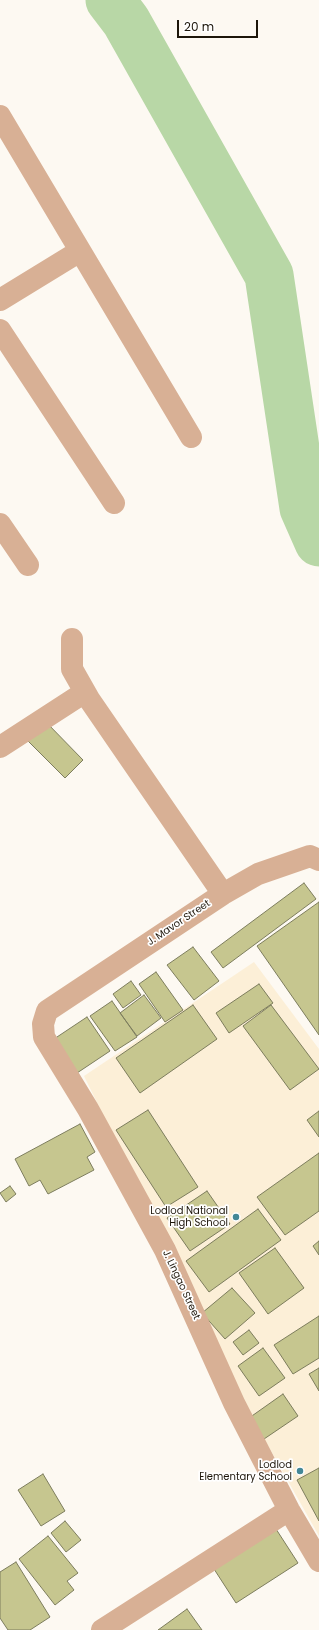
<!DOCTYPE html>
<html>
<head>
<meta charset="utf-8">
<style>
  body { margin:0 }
  #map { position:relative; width:319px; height:1630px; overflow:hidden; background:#fdf9f2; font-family:Poppins,sans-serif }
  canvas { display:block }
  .scale { position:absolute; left:177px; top:20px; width:81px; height:18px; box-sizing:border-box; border:2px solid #1d160a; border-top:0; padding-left:5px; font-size:12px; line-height:14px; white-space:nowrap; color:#1d160a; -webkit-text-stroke:3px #fff; paint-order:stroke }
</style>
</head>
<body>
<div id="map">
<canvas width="319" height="1630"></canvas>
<div class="scale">20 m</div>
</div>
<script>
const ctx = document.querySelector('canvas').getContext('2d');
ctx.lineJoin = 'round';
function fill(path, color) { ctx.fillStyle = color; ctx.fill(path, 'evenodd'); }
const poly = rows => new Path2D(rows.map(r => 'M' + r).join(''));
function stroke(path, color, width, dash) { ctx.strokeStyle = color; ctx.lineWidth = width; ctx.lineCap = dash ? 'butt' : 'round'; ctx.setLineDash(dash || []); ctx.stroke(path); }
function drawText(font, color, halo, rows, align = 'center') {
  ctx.font = font + ' Poppins,sans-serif'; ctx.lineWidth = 3.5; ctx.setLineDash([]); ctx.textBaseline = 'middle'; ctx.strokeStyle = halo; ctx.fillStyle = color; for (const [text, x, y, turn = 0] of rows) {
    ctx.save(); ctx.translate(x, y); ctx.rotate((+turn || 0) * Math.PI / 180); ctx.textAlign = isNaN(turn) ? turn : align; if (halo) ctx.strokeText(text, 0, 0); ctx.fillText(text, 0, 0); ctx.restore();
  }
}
fill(poly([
  [254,962,319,1049,319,1536,245,1405,84,1076]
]), '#fcefd7');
stroke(poly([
  [110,0,126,21,269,275,304,508,319,542]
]), '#b8d7a6', 49);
const building = poly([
  [44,720,83,760,65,778,25,738,44,720],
  [304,883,316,899,223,968,211,952,304,883],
  [319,902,319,1035,257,946,319,902],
  [193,947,219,981,194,1000,167,965,193,947],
  [156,972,183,1010,165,1022,139,984,156,972],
  [131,981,141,995,123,1008,113,994,131,981],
  [259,984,273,1003,229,1033,216,1013,259,984],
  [144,995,161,1018,137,1036,120,1013,144,995],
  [112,1001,137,1037,115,1051,90,1016,112,1001],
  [193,1005,217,1039,140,1093,116,1058,193,1005],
  [271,1005,319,1069,290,1090,243,1026,271,1005],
  [87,1017,110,1051,77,1073,54,1039,87,1017],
  [148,1110,198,1187,166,1207,116,1130,148,1110],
  [319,1111,319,1137,307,1120,319,1111],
  [80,1124,95,1152,87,1157,94,1170,48,1194,40,1180,29,1186,15,1159,80,1124],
  [319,1153,319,1211,285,1235,257,1197,319,1153],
  [10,1186,16,1194,6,1202,0,1193,10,1186],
  [207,1191,230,1224,190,1251,167,1218,207,1191],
  [258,1209,281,1240,209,1292,186,1261,258,1209],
  [319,1241,319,1255,313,1246,319,1241],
  [275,1248,304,1288,268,1314,239,1273,275,1248],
  [232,1288,255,1313,225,1339,202,1313,232,1288],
  [319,1316,319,1358,293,1374,274,1345,319,1316],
  [249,1330,259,1343,243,1355,233,1342,249,1330],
  [263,1348,285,1378,259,1396,238,1366,263,1348],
  [319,1368,319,1391,309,1374,319,1368],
  [283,1394,298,1416,264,1439,249,1418,283,1394],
  [319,1468,319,1521,297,1480,319,1468],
  [43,1474,65,1511,41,1526,18,1490,43,1474],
  [65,1521,81,1540,66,1552,51,1533,65,1521],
  [276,1529,298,1563,236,1603,214,1569,276,1529],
  [48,1536,78,1573,67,1581,74,1590,55,1605,19,1559,48,1536],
  [16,1562,50,1617,30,1630,8,1630,0,1618,0,1572,16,1562],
  [187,1609,202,1630,158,1630,187,1609]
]);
fill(building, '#c6c68f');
stroke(building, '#7d7d5d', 1);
stroke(poly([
  [0,116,191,437],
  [0,300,80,251],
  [0,330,114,503],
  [0,524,28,565],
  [72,639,72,669,89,699,223,894],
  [0,747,85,692],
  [319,860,310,856,258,874,223,894,47,1011,43,1024,44,1037,88,1109,165,1250,234,1403,289,1510,319,1561],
  [102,1630,289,1510]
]), '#d8b095', 22);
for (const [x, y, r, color] of [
  [236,1217,4,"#438796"],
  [300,1471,4,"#438796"]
]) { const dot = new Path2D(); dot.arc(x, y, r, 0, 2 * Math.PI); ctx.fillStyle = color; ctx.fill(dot); stroke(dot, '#fff', 1.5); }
drawText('10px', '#1d160a', '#fff', [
  ["J. Mavor Street",179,923,-34],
  ["J. Lingao Street",181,1285,65]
]);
drawText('10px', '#1d160a', '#fff', [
  ["Lodlod National",228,1211],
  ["High School",228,1223],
  ["Lodlod",292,1465],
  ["Elementary School",292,1477]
], 'right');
</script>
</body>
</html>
